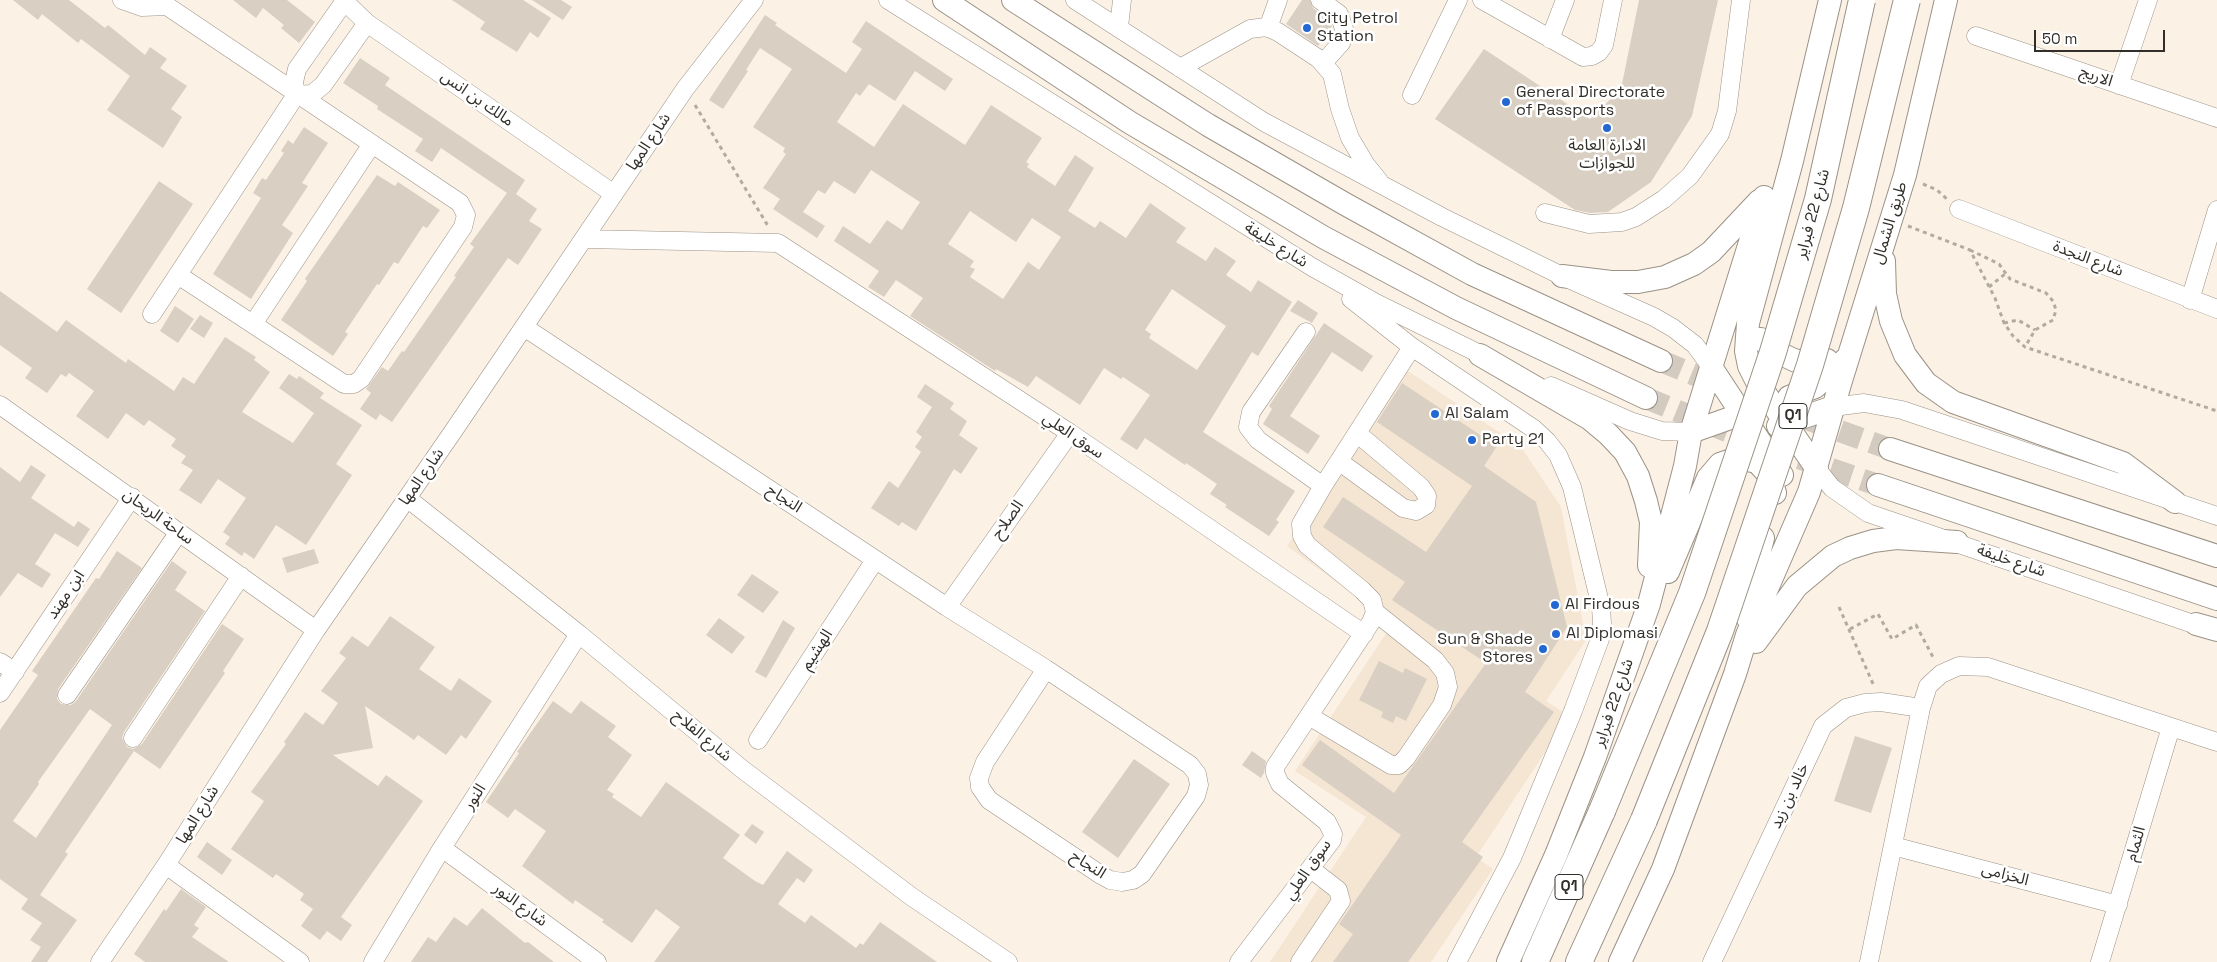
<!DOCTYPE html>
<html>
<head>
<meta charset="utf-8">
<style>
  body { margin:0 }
  #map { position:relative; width:2217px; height:962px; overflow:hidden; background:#fbf1e5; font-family:"Space Grotesk",sans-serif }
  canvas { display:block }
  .scale { position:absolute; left:2034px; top:30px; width:131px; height:22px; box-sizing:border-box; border:2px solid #322f2a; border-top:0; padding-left:6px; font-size:15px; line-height:18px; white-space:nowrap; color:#322f2a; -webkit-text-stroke:4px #fff; paint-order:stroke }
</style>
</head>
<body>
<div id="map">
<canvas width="2217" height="962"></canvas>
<div class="scale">50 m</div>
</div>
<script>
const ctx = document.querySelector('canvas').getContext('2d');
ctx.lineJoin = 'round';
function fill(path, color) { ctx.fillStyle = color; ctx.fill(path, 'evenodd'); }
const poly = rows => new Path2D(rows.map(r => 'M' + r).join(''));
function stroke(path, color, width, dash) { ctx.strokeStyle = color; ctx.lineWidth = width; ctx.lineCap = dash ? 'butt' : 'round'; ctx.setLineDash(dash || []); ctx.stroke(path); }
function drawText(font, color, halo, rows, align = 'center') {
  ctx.font = font + ' "Space Grotesk","Noto Sans Arabic",sans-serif'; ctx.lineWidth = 5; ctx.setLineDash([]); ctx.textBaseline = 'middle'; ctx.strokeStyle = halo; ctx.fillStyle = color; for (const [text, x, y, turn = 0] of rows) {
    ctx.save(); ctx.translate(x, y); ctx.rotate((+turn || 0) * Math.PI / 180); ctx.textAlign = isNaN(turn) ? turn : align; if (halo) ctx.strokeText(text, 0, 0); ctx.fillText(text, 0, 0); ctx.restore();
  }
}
fill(poly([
  [1405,369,1521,447,1561,507,1586,640,1546,701,1569,716,1476,857,1493,869,1431,962,1270,962,1366,817,1295,771,1393,623,1287,546]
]), '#f5e5d3');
fill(poly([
  [13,0,69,0,105,28,108,25,145,55,150,47,167,59,160,68,187,86,171,109,182,117,163,148,107,110,130,76,81,39,78,43,42,14,38,20],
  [233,0,287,0,315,22,299,43,281,28,284,25,263,8,256,18],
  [452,0,523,0,551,18,538,38,530,32,517,52,480,29,485,22],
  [532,0,561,0,572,7,563,20],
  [1302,0,1310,0,1313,8,1330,21,1332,26,1318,46,1286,24],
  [1639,0,1718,0,1692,116,1651,182,1608,212,1590,213,1575,210,1435,119,1484,49,1590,119,1621,89],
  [765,15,777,23,775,25,846,73,862,49,852,42,866,21,953,79,945,91,915,71,895,101,869,84,860,96,856,93,837,122,874,147,903,104,965,145,991,105,1042,138,1026,162,1029,164,1027,167,1055,186,1075,155,1094,168,1068,211,1095,228,1100,221,1126,238,1150,203,1186,228,1176,242,1206,261,1215,247,1236,261,1226,275,1251,292,1258,280,1292,302,1258,356,1252,352,1203,432,1295,491,1276,520,1279,522,1269,536,1225,507,1227,505,1210,494,1217,484,1186,463,1185,465,1145,438,1137,450,1120,439,1150,395,1123,377,1121,379,1104,368,1080,405,1036,376,1028,387,996,369,995,371,910,316,923,298,896,280,884,297,868,287,879,271,834,241,843,226,870,244,887,220,902,230,920,202,871,170,855,194,834,181,825,194,818,190,803,212,825,226,817,238,773,209,780,199,763,188,786,154,783,152,785,148,753,127,792,69,760,48,746,70,748,71,723,109,709,100],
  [970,211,1016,242,1032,218,1061,237,1039,270,1028,262,1003,299,970,277,975,269,970,267,974,261,948,244],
  [1172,289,1226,326,1197,370,1149,338,1151,334,1145,330],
  [360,58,390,78,385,85,525,180,516,194,537,209,529,221,542,229,518,265,508,258,392,422,380,414,376,420,360,409,371,393,366,389,382,367,388,371,402,351,404,352,456,277,454,276,474,247,470,244,507,193,441,148,432,162,415,151,423,139,377,109,378,106,343,83],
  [304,127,328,143,302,183,308,186,282,225,293,233,251,299,213,274,261,198,253,193,262,178,266,180,284,153,281,151,288,140,293,144],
  [377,175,395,186,398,182,440,210,427,228,423,226,398,264,394,262,379,285,377,284,345,332,348,334,333,356,281,320,307,281,305,279],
  [159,181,193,204,121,313,87,289],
  [0,291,57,332,66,320,126,363,128,359,174,391,183,377,194,384,225,337,256,357,254,360,270,372,242,412,293,443,314,413,279,388,289,374,297,379,299,376,324,393,320,398,362,425,336,464,352,475,306,545,276,525,254,559,244,552,242,556,225,544,230,537,223,532,246,498,218,479,201,504,179,490,193,470,181,463,186,456,171,446,176,439,149,420,144,426,126,413,108,439,76,416,94,391,69,373,66,377,61,374,47,393,25,378,32,368,0,345],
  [1298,300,1318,313,1312,323,1290,311],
  [175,306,194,319,178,343,160,331],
  [200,315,213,323,204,338,190,329],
  [1324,323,1373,356,1362,372,1332,352,1290,416,1320,436,1308,454,1263,424,1272,409,1269,406],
  [1402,383,1497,446,1484,466,1536,502,1567,627,1525,692,1554,712,1462,842,1483,857,1408,962,1333,962,1353,934,1339,924,1401,835,1302,765,1320,740,1394,793,1486,663,1392,600,1405,582,1323,527,1343,497,1426,552,1472,486,1377,422],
  [925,384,954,403,950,409,967,421,959,435,978,448,961,474,954,469,916,531,902,522,899,526,871,508,889,481,898,488,921,452,915,447,922,437,916,432,932,407,917,397],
  [31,465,46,475,31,498,74,527,78,521,90,529,78,547,55,533,35,564,51,574,42,588,18,573,0,597,0,467,20,482],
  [314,549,319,563,287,573,282,558],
  [117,551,142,568,58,689,57,699,61,704,71,705,76,701,172,561,187,572,175,590,205,611,124,732,122,738,127,747,133,749,142,744,222,624,244,639,223,671,225,673,160,769,134,751,65,852,68,854,40,895,77,920,47,962,31,962,41,947,30,940,42,923,21,909,28,899,0,879,0,730,38,675,32,671,96,578,99,579],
  [90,709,112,725,36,838,13,821,39,784,38,782],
  [752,574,779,592,763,613,737,595],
  [390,616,435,647,419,669,451,691,459,678,492,701,466,739,461,735,446,755,418,735,414,740,365,706,373,748,333,755,378,786,386,775,423,801,341,917,352,925,341,941,327,931,320,940,301,926,313,909,300,900,304,894,276,874,273,878,231,849,264,801,251,792,286,744,284,742,305,712,323,725,338,703,321,691,346,658,339,653,352,636,368,647],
  [719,618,745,637,732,654,706,635],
  [783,620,795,628,766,678,755,672],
  [1379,661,1403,673,1405,668,1427,679,1406,721,1396,716,1393,723,1381,717,1383,712,1359,700],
  [553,701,571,714,581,701,616,726,608,737,632,755,607,790,614,794,612,797,641,817,666,782,740,835,723,858,755,881,763,885,787,851,813,870,804,883,797,878,778,904,805,923,811,915,856,948,860,943,863,945,880,922,937,962,654,962,680,927,656,909,632,943,602,922,604,920,575,900,573,904,522,866,546,831,515,809,508,818,486,802,519,753,517,752],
  [1855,736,1892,748,1871,813,1834,801],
  [1252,751,1266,761,1264,773,1261,778,1242,765],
  [1134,759,1170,784,1118,858,1082,832],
  [752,824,764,832,756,844,744,835],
  [207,842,232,860,222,875,197,857],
  [181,889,206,907,194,925,199,928,192,937,229,962,145,962,134,954,164,909,166,911],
  [482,908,525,943,528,942,554,962,411,962,428,937,436,942,454,917,467,926]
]), '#d9cfc3');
stroke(poly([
  [1661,361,1726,388],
  [1646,398,1763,446,1878,485],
  [1809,420,1890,449]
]), '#d3cac0', 22, [22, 11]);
const minor = poly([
  [122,0,142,7,167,6,460,203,466,215,463,227,361,379,354,384,344,384,178,275],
  [343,0,367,23,614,194],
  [888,0,1312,267,1376,303,1490,359],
  [1075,0,1264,122,1442,217,1562,276,1654,317,1673,328,1695,345,1711,367],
  [1320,0,1339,14,1345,32,1341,43,1323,63],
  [1482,0,1583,57,1592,56,1599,52,1604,45,1613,0],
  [1119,27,1122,0],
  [1268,28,1278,0],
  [1976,36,2217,118],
  [1550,39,1565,0],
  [1180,68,1250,29,1267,27,1278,32,1319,59,1332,74,1340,109,1350,138,1366,165,1379,181],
  [2119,85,2148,0],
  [296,95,312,94,323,85,367,23],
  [1412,95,1458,0],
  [1959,209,2217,309],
  [1545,213,1589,224,1622,222,1636,217,1664,199,1690,176,1720,134,1727,111,1741,0],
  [584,239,778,243,1070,433,1364,634],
  [1351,299,1412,347,1534,429,1547,441,1558,455,1572,487,1601,607,1602,623,1600,639,1573,711,1512,858,1457,962],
  [2190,300,2217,210],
  [152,314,296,95,294,82,297,69,344,2],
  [253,324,372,144],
  [524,327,947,607,1046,669,1190,765,1197,774,1199,785,1196,796,1142,874,1133,880,1122,882,1110,880,1101,875,989,800,980,787,979,778,985,762,1046,669],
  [1306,332,1251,412,1248,427,1258,440,1323,486],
  [1551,386,1630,421,1662,431,1691,432],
  [0,405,316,630],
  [1833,407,1864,403,1902,410,2217,516],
  [1340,462,1403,508,1416,511,1426,505,1427,496,1421,487,1358,434],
  [1817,469,1832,488,1868,513,2208,629],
  [407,498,579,634,742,769,912,897,1008,962],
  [947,607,1070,433],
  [0,662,15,672],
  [0,693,132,497],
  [67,695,179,532],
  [1309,716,1391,765,1399,765,1406,758,1442,705,1448,687,1445,673,1435,660,1375,612],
  [133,738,241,576],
  [758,740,875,560],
  [1893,846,2118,905],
  [442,848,597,962],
  [166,865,300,962],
  [100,962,166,865,316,630,452,433,685,89,754,0],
  [373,962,442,848,579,634],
  [1239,962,1332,840,1333,834,1327,822,1280,784,1275,773,1275,767,1371,622,1375,612,1372,600,1362,590,1307,545,1302,536,1301,524,1323,486,1412,347],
  [1300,962,1341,901,1338,890,1311,869],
  [1712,962,1823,726,1846,708,1865,703,1881,702,1921,708],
  [1869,962,1921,708,1928,686,1941,674,1959,666,1988,667,2217,742],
  [2100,962,2171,727]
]);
const major = poly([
  [944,0,1129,122,1323,237,1456,308,1646,398],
  [1013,0,1208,125,1345,204,1472,274,1661,361],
  [1884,261,1885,294,1891,321,1905,355,1926,383,1953,402,2123,463,2175,502],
  [1562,276,1611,282,1638,282,1665,277,1694,264,1711,252,1759,201],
  [1761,339,1777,352,1796,361,1827,360],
  [1480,355,1590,419,1608,434,1625,452,1638,476,1646,501,1651,522,1649,566],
  [1711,367,1782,475],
  [1789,397,1815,387,1846,359],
  [1778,426,1833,407],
  [1691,432,1756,409],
  [1890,449,2217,556],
  [1817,469,1756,380,1749,366,1746,351,1748,323,1792,161,1830,0],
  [1878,485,2217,599],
  [1668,572,1708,478,1720,464,1738,458,1757,462,1770,476,1775,493],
  [1748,619,1751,586,1763,538],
  [2196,624,2217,630],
  [1756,642,1797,586,1833,556,1850,548,1873,541,1896,538,1957,542],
  [1508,962,1556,855,1595,757,1649,604,1685,466,1691,432,1764,197],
  [1620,962,1663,869,1735,674,1747,635,1809,492,1840,384,1905,175,1946,0]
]);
const highway = poly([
  [1535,962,1602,811],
  [1579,962,1644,820]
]);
stroke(minor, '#9b9286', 19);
stroke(major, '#9b9286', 24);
stroke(highway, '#9b9286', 28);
stroke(poly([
  [695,105,768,226],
  [1923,184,1937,190,1947,199],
  [1908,226,1970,250,1995,298,2004,323,2013,336,2025,347,2217,411],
  [1970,250,1999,264,2010,279,2046,293,2053,301,2056,310,2053,320,2035,330,2025,347],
  [1989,287,2005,274],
  [2004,323,2018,320,2035,330],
  [1839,607,1874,686],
  [1850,629,1878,614,1892,639,1916,625,1934,659]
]), '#b3aba2', 3, [4, 4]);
stroke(minor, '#fff', 18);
stroke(major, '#fff', 22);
stroke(highway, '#fff', 26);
const highwayBridge = poly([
  [1602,811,1692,593,1773,352,1818,199,1862,0],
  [1644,820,1720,631,1810,365,1856,208,1907,0]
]);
stroke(highwayBridge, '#9b9286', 28, []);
stroke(highwayBridge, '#fff', 26);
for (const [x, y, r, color] of [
  [1307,28,5,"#2267d2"],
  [1506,102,5,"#2267d2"],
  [1607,128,5,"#2267d2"],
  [1435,414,5,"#2267d2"],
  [1472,440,5,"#2267d2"],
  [1555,605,5,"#2267d2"],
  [1556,634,5,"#2267d2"],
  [1543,649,5,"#2267d2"]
]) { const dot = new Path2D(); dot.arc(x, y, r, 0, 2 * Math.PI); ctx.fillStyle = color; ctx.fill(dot); stroke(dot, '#fff', 2); }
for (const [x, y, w] of [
  [1793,416,28],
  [1569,887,28]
]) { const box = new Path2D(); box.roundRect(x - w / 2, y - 12.5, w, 25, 4); ctx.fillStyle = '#fff'; ctx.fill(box); stroke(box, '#322f2a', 1); }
drawText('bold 15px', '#322f2a', null, [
  ["Q1",1793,416],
  ["Q1",1569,887]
]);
drawText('16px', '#322f2a', '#fff', [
  ["City Petrol",1317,19],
  ["Station",1317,37],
  ["General Directorate",1516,93],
  ["of Passports",1516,111],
  ["الادارة العامة",1607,146,"center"],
  ["للجوازات",1607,164,"center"],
  ["Al Salam",1445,414],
  ["Party 21",1482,440],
  ["Al Firdous",1565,605],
  ["Al Diplomasi",1566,634],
  ["Sun & Shade",1533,640,"right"],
  ["Stores",1533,658,"right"]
], 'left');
drawText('16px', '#322f2a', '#fff', [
  ["الاريج",2096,77,19],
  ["مالك بن انس",477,99,35],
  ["شارع المها",649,142,-56],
  ["شارع 22 فبراير",1813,214,-75],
  ["طريق الشمال",1890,223,-73],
  ["شارع خليفة",1276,245,32],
  ["شارع النجدة",2088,259,21],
  ["سوق العلي",1073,436,34],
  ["شارع المها",422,477,-55],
  ["النجاح",784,499,33],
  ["ساحة الريحان",158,517,36],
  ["الصلاح",1008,520,-55],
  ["شارع خليفة",2011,561,19],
  ["ابن مهند",66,595,-56],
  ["الهشيم",817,650,-57],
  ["شارع 22 فبراير",1614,703,-71],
  ["شارع الفلاح",702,736,40],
  ["خالد بن زيد",1790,796,-65],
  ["النور",475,797,-57],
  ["شارع المها",198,815,-58],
  ["الثمام",2136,844,-74],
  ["النجاح",1088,865,33],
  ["سوق العلي",1308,870,-55],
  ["الخزامى",2005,875,15],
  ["شارع النور",520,905,36]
]);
</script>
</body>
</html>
